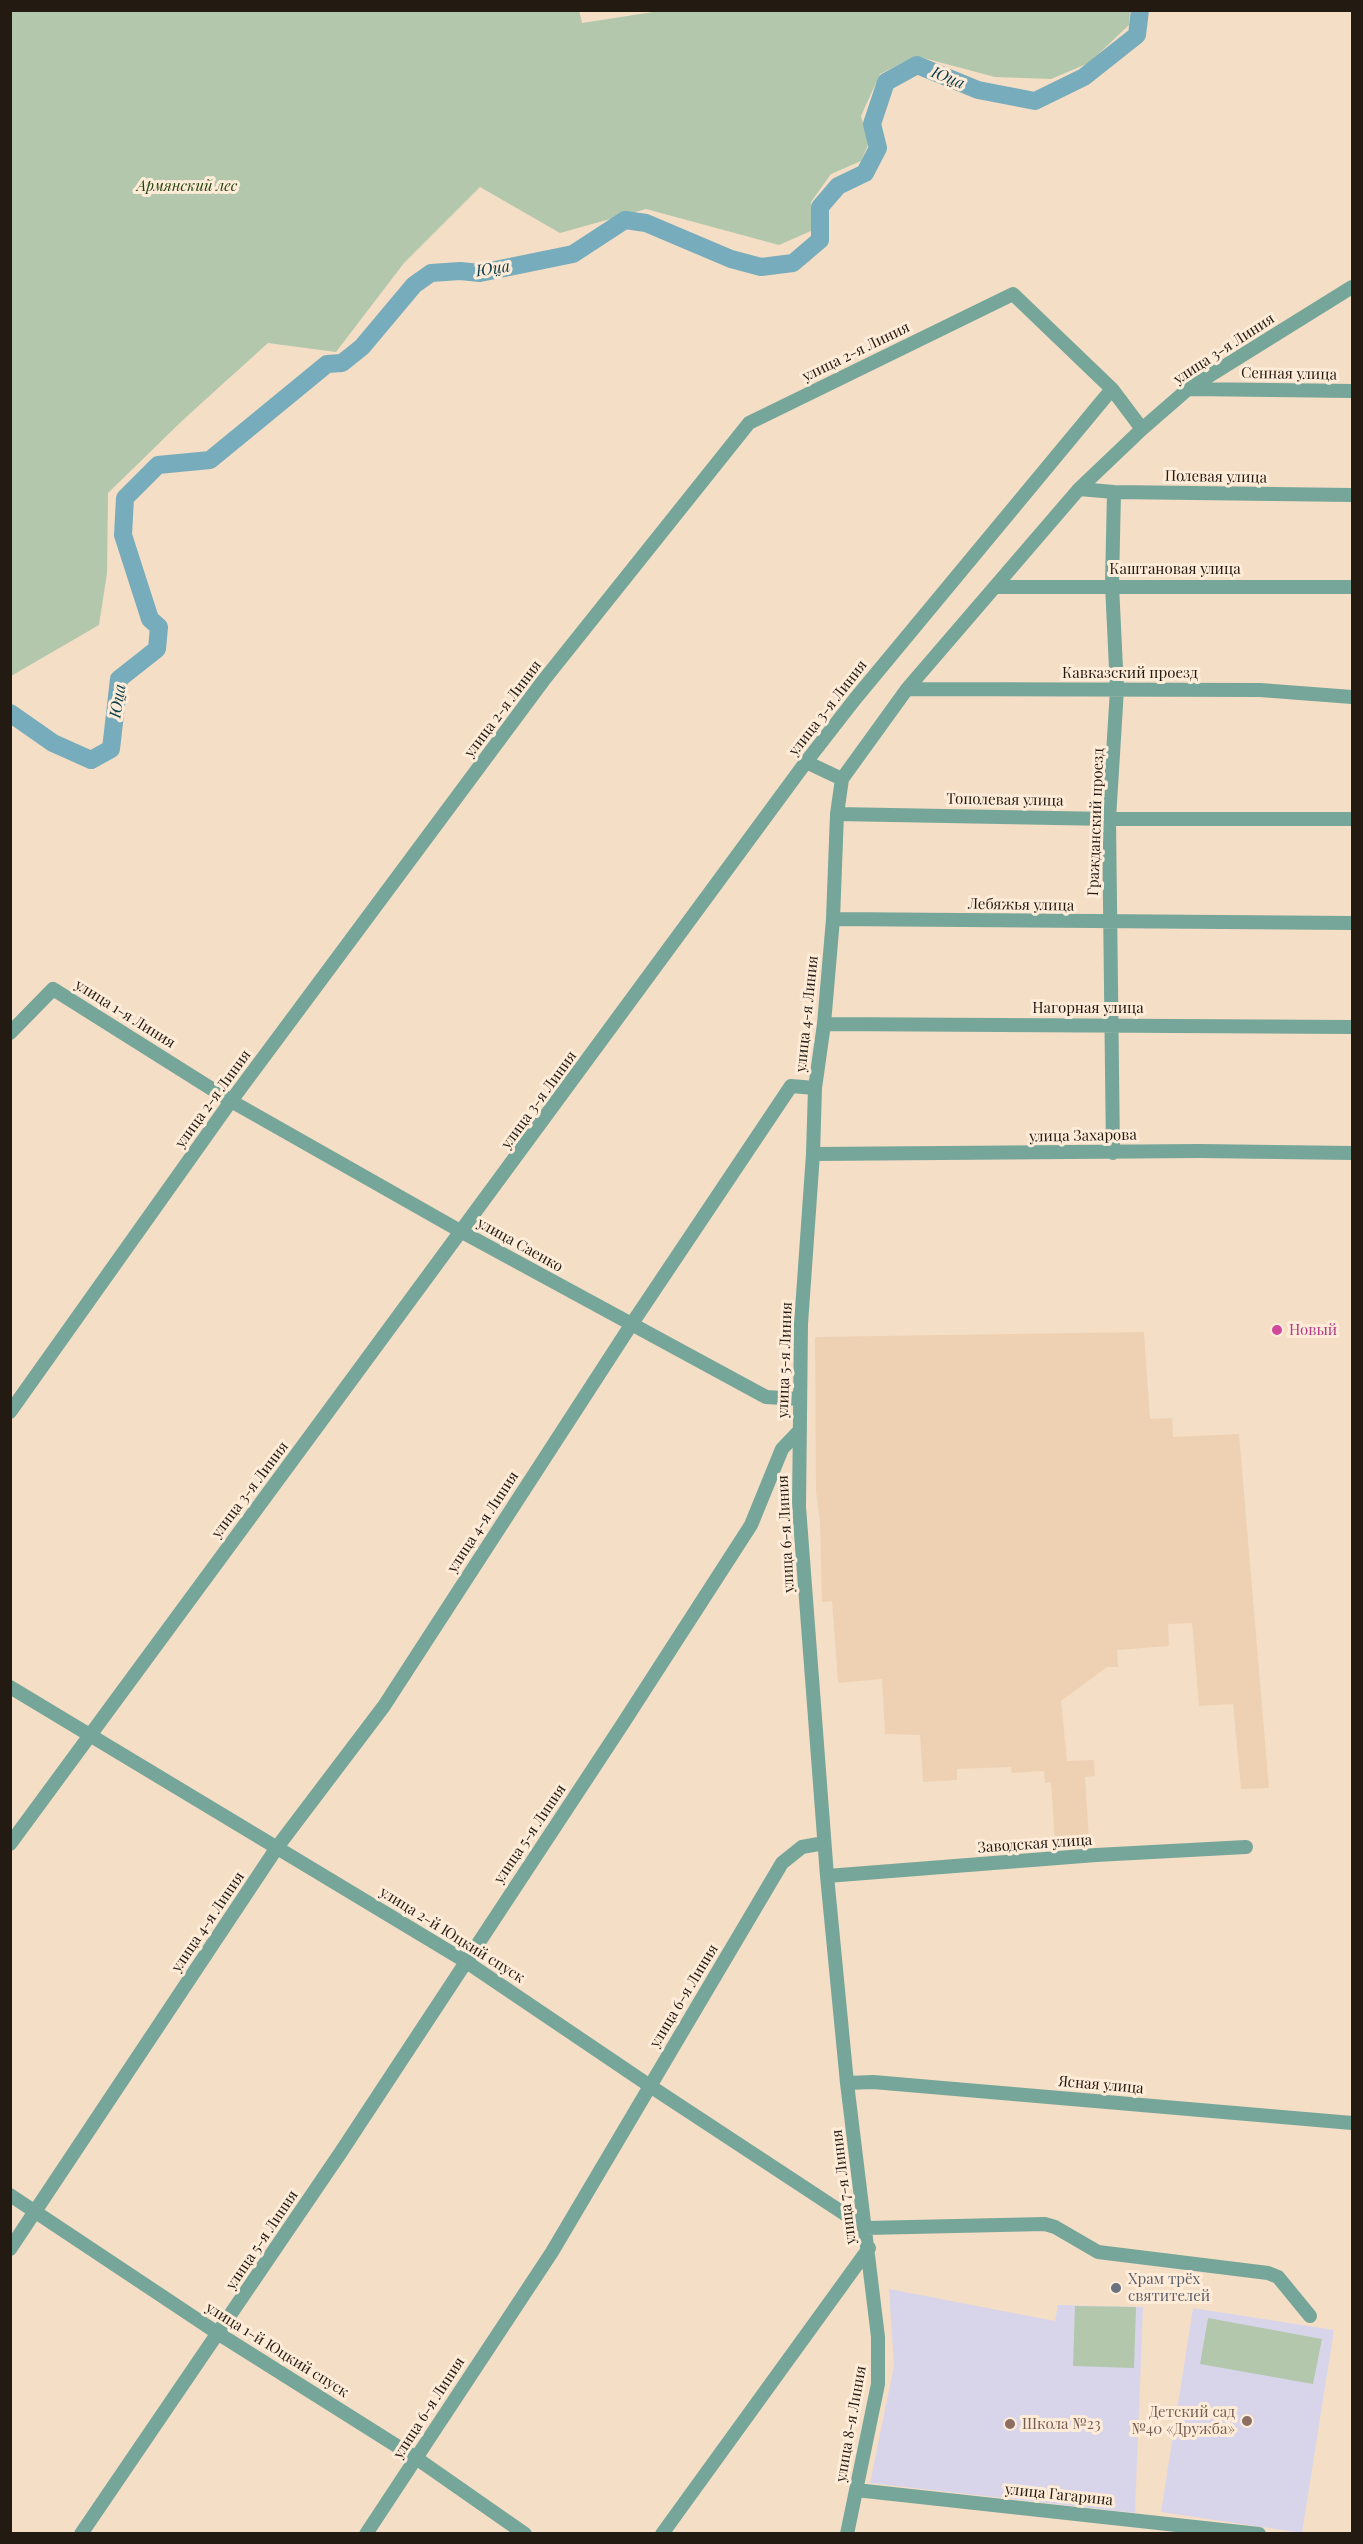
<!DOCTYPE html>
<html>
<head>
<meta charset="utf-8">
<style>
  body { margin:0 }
  #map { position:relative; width:1363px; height:2544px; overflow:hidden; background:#f5dec6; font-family:"Playfair Display",serif }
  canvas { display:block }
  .frame { position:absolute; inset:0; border:12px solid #231b12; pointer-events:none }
</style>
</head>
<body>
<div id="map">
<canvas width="1363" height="2544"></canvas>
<div class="frame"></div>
</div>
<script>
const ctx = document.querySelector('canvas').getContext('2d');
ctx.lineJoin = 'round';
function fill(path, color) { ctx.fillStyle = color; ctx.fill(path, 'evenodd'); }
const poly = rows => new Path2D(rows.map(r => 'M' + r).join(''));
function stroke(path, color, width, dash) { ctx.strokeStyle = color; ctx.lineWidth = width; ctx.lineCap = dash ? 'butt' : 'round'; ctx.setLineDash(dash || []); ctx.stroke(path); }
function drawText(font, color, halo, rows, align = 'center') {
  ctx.font = font + ' "Playfair Display",serif'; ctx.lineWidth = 6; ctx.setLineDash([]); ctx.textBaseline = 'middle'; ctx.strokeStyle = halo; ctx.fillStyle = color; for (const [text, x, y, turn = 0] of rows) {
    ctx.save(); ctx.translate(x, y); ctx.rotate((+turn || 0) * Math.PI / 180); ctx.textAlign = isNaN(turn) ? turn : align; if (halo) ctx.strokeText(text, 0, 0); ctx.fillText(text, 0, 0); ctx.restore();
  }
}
fill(poly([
  [1144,1332,1150,1419,1172,1418,1173,1437,1239,1434,1269,1788,1241,1789,1233,1704,1199,1706,1192,1623,1168,1624,1169,1646,1117,1650,1118,1667,1107,1667,1061,1701,1067,1761,1094,1760,1095,1776,1085,1777,1089,1840,1055,1843,1051,1782,1045,1783,1044,1771,1012,1773,1011,1767,957,1769,957,1780,923,1782,920,1735,885,1734,882,1679,838,1683,832,1601,822,1602,820,1521,816,1492,815,1337]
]), '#eed1b3');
fill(poly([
  [889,2289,1055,2321,1058,2305,1143,2307,1135,2513,870,2483,894,2366],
  [1193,2308,1334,2330,1302,2533,1161,2512]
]), '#d8d5eb');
fill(poly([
  [579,10,582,23,666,10,1130,11,1129,25,1089,63,1051,79,995,77,916,56,880,74,861,116,869,143,861,161,831,174,811,202,811,231,779,245,646,209,560,233,480,187,404,263,336,352,268,343,184,419,108,493,107,573,99,625,11,676,11,11],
  [1075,2306,1136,2307,1134,2368,1073,2366],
  [1208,2318,1322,2339,1313,2384,1200,2364]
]), '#b3c7ac');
stroke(poly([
  [10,713,53,743,91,760,111,749,119,679,157,649,159,627,150,619,123,535,125,498,158,465,210,460,327,364,342,363,362,347,414,285,431,273,460,271,480,273,573,254,625,220,646,223,731,259,761,267,793,263,820,240,820,207,838,186,865,173,878,148,872,124,886,82,917,65,978,90,1035,101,1084,77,1137,35,1140,10]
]), '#76acbb', 18);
stroke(poly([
  [1190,389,1352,391],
  [1079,489,1114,492,1352,495],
  [996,587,1352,587],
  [907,689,1260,690,1352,697],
  [806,762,842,779],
  [837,814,1109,819,1352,819],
  [833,919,1352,923],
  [824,1024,1352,1027],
  [10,1033,53,989,231,1101,462,1232,766,1397,800,1399],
  [1113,1153,1109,819,1117,689,1112,585,1114,492],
  [813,1154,1199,1151,1352,1153],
  [10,1412,231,1101,543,681,749,423,1013,294,1112,389,1142,429],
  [10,1687,465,1961,650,2086,866,2228,1045,2224,1055,2227,1098,2252,1268,2273,1278,2277,1310,2316],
  [10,1844,806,762,855,699,1112,389],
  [827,1876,1096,1855,1246,1847],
  [847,2083,873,2082,1352,2123],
  [10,2195,219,2334,416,2458,525,2534],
  [10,2249,278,1846,384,1706,631,1325,791,1086,815,1088],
  [856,2490,1259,2534],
  [81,2534,341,2152,622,1725,751,1525,782,1449,800,1430],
  [366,2534,552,2252,782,1863,802,1847,824,1843],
  [662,2534,869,2248],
  [847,2534,878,2384,878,2337,847,2083,827,1876,799,1507,801,1324,813,1154,815,1088,824,1024,833,919,837,814,842,779,907,689,1079,489,1142,429,1188,389,1352,287]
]), '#76a699', 14);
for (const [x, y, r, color] of [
  [1277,1330,6,"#d1479c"],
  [1116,2288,6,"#6b7280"],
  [1247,2421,6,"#8d6e63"],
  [1010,2424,6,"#8d6e63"]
]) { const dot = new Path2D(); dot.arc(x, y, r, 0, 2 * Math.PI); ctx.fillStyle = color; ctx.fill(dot); stroke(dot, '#ffecd8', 2); }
drawText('italic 15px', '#1f430c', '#ffecd8', [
  ["Армянский лес",187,186]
]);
drawText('15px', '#231b12', '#ffecd8', [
  ["улица 3-я Линия",1224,349,-33],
  ["улица 2-я Линия",856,352,-26],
  ["Сенная улица",1289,374,1],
  ["Полевая улица",1216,477,1],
  ["Каштановая улица",1175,569],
  ["Кавказский проезд",1130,673],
  ["улица 3-я Линия",828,708,-52],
  ["улица 2-я Линия",503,709,-53],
  ["Тополевая улица",1005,800,1],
  ["Гражданский проезд",1096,822,-88],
  ["Лебяжья улица",1021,905,1],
  ["Нагорная улица",1088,1008],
  ["улица 1-я Линия",125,1014,32],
  ["улица 4-я Линия",807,1014,-84],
  ["улица 2-я Линия",213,1099,-54],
  ["улица 3-я Линия",539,1100,-54],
  ["улица Захарова",1083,1136,-1],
  ["улица Саенко",520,1245,29],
  ["улица 5-я Линия",785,1360,-88],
  ["улица 3-я Линия",250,1490,-53],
  ["улица 4-я Линия",483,1522,-57],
  ["улица 6-я Линия",786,1534,-93],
  ["улица 5-я Линия",530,1834,-56],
  ["Заводская улица",1035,1844,-4],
  ["улица 4-я Линия",208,1922,-56],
  ["улица 2-й Юцкий спуск",452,1935,32],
  ["улица 6-я Линия",684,1996,-59],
  ["Ясная улица",1101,2085,5],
  ["улица 7-я Линия",844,2187,-97],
  ["улица 5-я Линия",262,2240,-56],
  ["улица 1-й Юцкий спуск",277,2350,32],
  ["улица 6-я Линия",429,2408,-57],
  ["улица 8-я Линия",851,2424,-80],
  ["улица Гагарина",1059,2495,6]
]);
drawText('15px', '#b23c85', '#ffecd8', [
  ["Новый",1289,1330]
], 'left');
drawText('15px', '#5b616d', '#ffecd8', [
  ["Храм трёх",1128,2279],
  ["святителей",1128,2296]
], 'left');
drawText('15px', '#785e54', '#ffecd8', [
  ["Детский сад",1235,2412],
  ["№40 «Дружба»",1235,2429],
  ["Школа №23",1022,2424,"left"]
], 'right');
drawText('italic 16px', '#0e404c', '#ffecd8', [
  ["Юца",948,78,22],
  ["Юца",493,269,-9],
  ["Юца",118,701,-81]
]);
</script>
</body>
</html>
